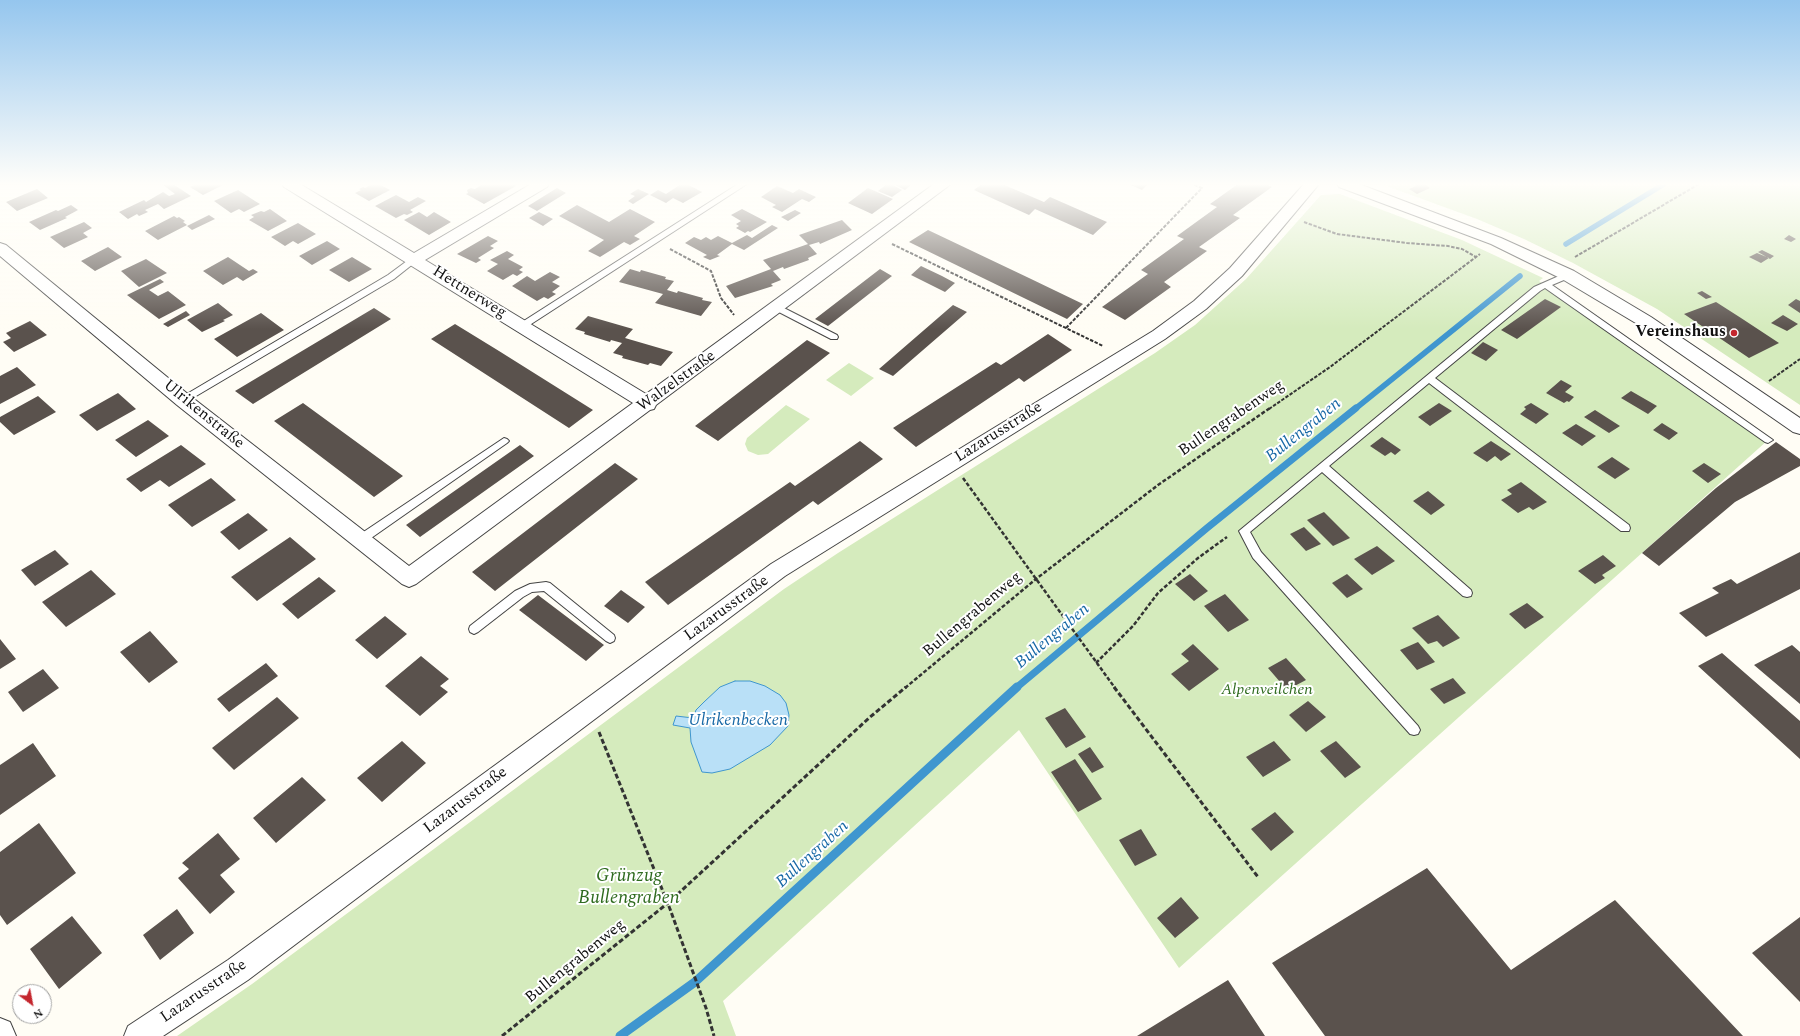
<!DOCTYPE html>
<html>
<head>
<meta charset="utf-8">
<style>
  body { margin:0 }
  #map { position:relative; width:1800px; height:1036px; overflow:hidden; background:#fffdf5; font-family:Spectral,serif }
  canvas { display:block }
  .north { position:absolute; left:12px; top:984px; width:40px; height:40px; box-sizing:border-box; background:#fff; border:1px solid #a0a0a0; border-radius:50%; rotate:148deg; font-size:11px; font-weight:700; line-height:16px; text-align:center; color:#111 }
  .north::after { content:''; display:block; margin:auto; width:14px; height:18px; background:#c4262e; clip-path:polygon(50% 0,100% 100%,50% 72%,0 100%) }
</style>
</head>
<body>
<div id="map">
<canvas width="1800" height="1036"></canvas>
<div class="north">N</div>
</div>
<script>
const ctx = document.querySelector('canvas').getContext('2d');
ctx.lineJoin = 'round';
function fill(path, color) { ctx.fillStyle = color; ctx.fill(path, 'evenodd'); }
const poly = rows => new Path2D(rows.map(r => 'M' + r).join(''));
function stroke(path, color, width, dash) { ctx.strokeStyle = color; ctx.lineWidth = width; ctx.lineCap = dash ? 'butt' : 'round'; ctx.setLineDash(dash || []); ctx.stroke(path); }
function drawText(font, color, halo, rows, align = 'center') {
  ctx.font = font + ' Spectral,serif'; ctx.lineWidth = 4; ctx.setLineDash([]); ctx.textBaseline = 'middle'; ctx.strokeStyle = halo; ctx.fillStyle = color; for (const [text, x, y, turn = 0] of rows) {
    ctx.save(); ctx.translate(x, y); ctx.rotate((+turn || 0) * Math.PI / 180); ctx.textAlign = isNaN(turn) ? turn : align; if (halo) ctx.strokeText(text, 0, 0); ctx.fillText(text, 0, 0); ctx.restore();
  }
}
fill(poly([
  [1381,184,1800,184,1800,405,1657,309,1573,263,1524,239,1477,219],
  [1340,194,1462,240,1543,278,1539,281,1768,440,1179,968,1019,730,723,1001,736,1036,177,1036,252,984,784,589,838,553,1155,353,1195,325,1246,279,1321,195],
  [849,363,874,378,851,396,826,380],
  [786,405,810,419,768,454,758,455,748,451,745,444,747,438]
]), '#d5ebbd');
const water = poly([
  [735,681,750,681,765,686,780,695,786,703,789,715,788,726,770,745,730,769,712,773,702,772,691,742,690,728,673,725,676,716,693,718,696,710,704,702,720,687,735,681]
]);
fill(water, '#b9e0f7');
stroke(water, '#3f96cf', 1);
stroke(poly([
  [1566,244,1664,184],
  [1355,409,1520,276]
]), '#3f96cf', 5.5);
stroke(poly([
  [1016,688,1207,528,1356,408]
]), '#3f96cf', 7);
stroke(poly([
  [620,1036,695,982,1017,687]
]), '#3f96cf', 9);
fill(poly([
  [162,184,173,184,191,196,164,209,158,204,145,210,148,212,139,216,137,214,128,219,119,212,144,200,146,202,163,192,169,196,175,194],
  [196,184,225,184,203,195,190,187],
  [372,184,379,184,390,190,369,201,355,193,361,190,359,189,363,187,365,188],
  [513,184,516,186,484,204,466,194,468,193,467,190,471,188,475,189,483,184],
  [681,184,687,184,702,192,683,203,673,198,666,203,650,195,658,190,666,194],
  [887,184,891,184,902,190,892,197,878,191],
  [893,184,912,184,905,190],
  [982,184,1002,184,1044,202,1050,197,1107,222,1093,235,1035,209,1029,215,974,190],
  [1128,184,1148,184,1142,190],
  [1238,184,1265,184,1272,187,1233,215,1240,218,1199,247,1207,251,1164,282,1171,287,1125,320,1102,307,1148,274,1141,270,1184,239,1177,236,1217,207,1210,204],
  [1414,184,1425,184,1430,188,1417,194,1409,189,1416,186],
  [777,186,793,193,799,189,816,197,809,202,802,199,782,212,772,207,776,205,761,197],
  [557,188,566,193,537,211,528,206],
  [868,188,893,199,872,214,848,203],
  [37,189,48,198,17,211,6,202],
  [638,189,649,194,633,204,628,201,635,196,630,194],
  [238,190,255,201,260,204,244,212,239,209,231,213,214,201],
  [396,195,409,202,418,197,426,201,410,210,413,212,407,215,404,214,396,218,375,206],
  [71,205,78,210,65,217,67,218,40,230,29,222,56,210,58,211],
  [577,205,609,222,630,209,655,222,634,236,640,239,630,245,624,242,600,257,588,251,604,240,559,216],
  [270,209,287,221,268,231,249,220,254,217,251,215,261,211,264,212],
  [742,209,767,222,750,232,748,231,745,233,736,228,739,226,736,224,741,221,731,215],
  [795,210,801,213,788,221,781,217],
  [419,212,427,217,434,212,451,222,429,235,404,220],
  [539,212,553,219,543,226,529,218],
  [209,215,215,219,192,230,187,226],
  [174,216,177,218,179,217,185,221,183,222,187,225,158,240,145,231],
  [842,220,852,230,820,244,819,242,809,245,817,254,808,258,809,260,784,269,783,267,773,271,781,280,771,284,773,286,735,298,726,286,771,269,763,260,808,244,799,235],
  [84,222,92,228,83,233,88,237,64,248,50,237],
  [298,223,316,234,298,244,293,241,285,246,271,237],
  [772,225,778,228,744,250,732,244,717,255,720,256,710,260,703,257,707,255,685,243,694,237,701,240,706,237,711,240,718,236,732,243,747,235,752,238],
  [928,230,1029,278,1083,304,1067,319,909,242],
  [1789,235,1796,239,1791,242,1784,239],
  [488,236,498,241,490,246,494,248,478,258,481,260,476,263,457,254],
  [327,241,340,249,312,265,299,256],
  [108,247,122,257,95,271,81,261],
  [1762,250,1774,256,1770,259,1758,252],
  [507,251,514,255,508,259,523,267,519,270,523,272,517,276,513,274,503,280,487,271,498,264,490,260],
  [1757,253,1769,258,1761,263,1749,257],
  [228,257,249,271,253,269,258,272,243,281,237,277,223,285,203,271],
  [352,257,372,269,349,282,329,270],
  [146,259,167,273,139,287,121,271],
  [921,266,942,276,955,283,945,292,911,275],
  [630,269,640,272,641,270,666,277,665,279,674,281,667,290,677,293,678,291,703,298,702,300,712,302,701,316,655,303,663,294,619,282],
  [880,269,892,276,828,326,815,319],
  [550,272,560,277,552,282,560,286,552,292,556,294,548,299,544,297,537,301,512,286,527,276,535,281],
  [160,279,164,282,149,290,158,296,168,291,186,305,159,319,127,295],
  [1702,291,1712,297,1706,299,1697,293],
  [1545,299,1561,307,1517,339,1501,330],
  [1796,299,1800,301,1800,313,1788,305],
  [1716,302,1741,318,1779,343,1749,358,1684,314],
  [218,303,233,315,223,320,225,321,202,332,187,320],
  [953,305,967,312,893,376,879,369],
  [374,308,391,319,253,404,235,391],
  [186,311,190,315,168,327,163,324],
  [261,313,284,330,237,357,214,339],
  [1783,315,1798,324,1787,331,1771,323],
  [588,316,633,329,625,338,673,352,661,366,650,363,648,365,622,358,623,356,613,353,622,343,611,340,610,342,584,334,585,332,575,329],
  [30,321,47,335,14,352,3,342,11,338,6,333],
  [455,324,499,351,593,410,569,428,431,339],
  [1048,334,1072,350,1024,382,1019,378,916,447,893,428,996,362,1001,365],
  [807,340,830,353,718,441,695,426],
  [1483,342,1498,350,1486,361,1471,353],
  [17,367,36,385,0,404,0,376],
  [1561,380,1572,386,1565,392,1574,397,1569,402,1567,401,1564,403,1546,393],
  [1631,391,1657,406,1648,414,1621,398],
  [118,393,136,409,97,431,79,415],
  [38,396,56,412,14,435,0,422,0,417],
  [303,403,351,438,403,476,374,497,274,421],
  [1439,403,1452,411,1430,426,1418,417],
  [1531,403,1549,414,1536,424,1520,414,1526,409,1524,407],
  [1595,410,1620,426,1609,433,1584,417],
  [148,420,169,436,136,457,115,440],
  [1662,423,1678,433,1669,440,1653,430],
  [1576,424,1596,436,1582,446,1562,433],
  [1382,437,1401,450,1395,455,1391,452,1385,456,1370,446],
  [860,441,883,459,818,505,813,501,668,605,645,582,790,482,795,486],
  [1491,441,1511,454,1501,461,1495,456,1487,462,1473,453],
  [1776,442,1800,459,1800,466,1735,502,1659,566,1642,553,1716,488],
  [181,445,206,464,169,487,160,480,141,492,126,479],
  [520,445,534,456,420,537,406,525],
  [1612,457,1630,469,1615,479,1597,467],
  [615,463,638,479,495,591,472,572],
  [1704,463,1721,474,1708,483,1692,471],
  [211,478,236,500,192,527,168,505],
  [1521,482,1547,502,1533,510,1529,507,1518,513,1501,500,1512,494,1507,490],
  [1428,491,1445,505,1431,515,1413,501],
  [1324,512,1350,538,1333,546,1307,520],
  [248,513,268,530,239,550,220,532],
  [1304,527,1321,544,1306,551,1290,534],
  [290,537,316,559,257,601,231,577],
  [1377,546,1395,561,1372,575,1354,559],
  [55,550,69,564,35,586,21,570],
  [1800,552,1800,589,1706,637,1679,613,1719,593,1712,588,1731,579,1737,584],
  [1603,555,1616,566,1602,575,1605,578,1595,584,1578,571],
  [91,570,116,594,66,627,42,602],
  [1190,574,1208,591,1194,601,1175,584],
  [1347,574,1363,589,1347,598,1332,583],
  [319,577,336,591,298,619,282,604],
  [621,590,645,607,628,623,604,606],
  [1225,594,1249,620,1228,632,1204,606],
  [538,595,604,645,586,661,519,610],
  [1527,603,1544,617,1525,629,1509,614],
  [1438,615,1460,638,1443,647,1437,641,1428,644,1412,628],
  [385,616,407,634,377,659,355,640],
  [150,631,178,662,149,683,120,652],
  [0,639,16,659,0,669],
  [1418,642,1435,662,1417,670,1400,650],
  [1193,644,1219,669,1189,691,1171,674,1189,661,1181,654],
  [1792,645,1800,652,1800,704,1754,665],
  [1722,653,1800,721,1800,759,1698,666],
  [421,656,449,679,440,686,448,692,420,716,385,686],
  [1286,658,1306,680,1287,690,1268,668],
  [266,663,278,676,229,712,217,699],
  [43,669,59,688,23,712,8,692],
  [1453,678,1466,693,1444,704,1430,689],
  [277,697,299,718,234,770,212,748],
  [1308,701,1326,717,1306,732,1289,715],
  [1065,708,1086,737,1066,748,1045,718],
  [402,741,426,763,382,802,357,778],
  [1274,741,1291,760,1263,777,1246,757],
  [1336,741,1361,767,1345,778,1320,751],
  [33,743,56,776,0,815,0,765],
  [1090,747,1104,767,1092,773,1078,754],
  [1075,759,1102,799,1078,812,1051,772],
  [302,777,326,800,276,843,253,818],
  [1275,812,1294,832,1271,851,1251,829],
  [39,823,76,873,7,925,0,915,0,852],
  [1141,829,1157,855,1135,866,1119,840],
  [218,833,240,859,220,875,235,892,210,914,178,878,189,869,182,863],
  [1427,868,1511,970,1615,900,1743,1036,1325,1036,1272,963],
  [1181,897,1199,918,1175,938,1157,918],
  [177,909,194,933,160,960,143,935],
  [72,916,102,953,59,989,30,949],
  [1800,917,1800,1002,1752,953],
  [1228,980,1265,1036,1137,1036]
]), '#5a524d');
const lane = poly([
  [738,184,747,184,525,328,519,328,519,324,738,184],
  [411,258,417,258,418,260,394,279,186,402,180,402,178,400,180,398,388,275,411,258],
  [1568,272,1571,273,1571,277,1552,285,1773,440,1768,443,1765,442,1545,288,1540,291,1435,378,1629,525,1630,528,1629,531,1621,531,1429,383,1329,466,1471,590,1472,593,1471,596,1467,597,1463,596,1322,472,1250,532,1261,552,1418,726,1420,730,1418,734,1414,735,1410,734,1253,558,1239,531,1534,287,1568,272],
  [778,305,837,335,838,337,837,339,831,339,775,310,774,308,778,305],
  [504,438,507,439,509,441,507,443,364,543,356,543,355,540,356,537,504,438],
  [546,582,550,583,614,635,615,638,614,641,610,643,606,641,544,591,532,592,523,597,478,632,474,634,470,632,469,629,470,626,515,591,530,584,546,582]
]);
const street = poly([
  [282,184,300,184,414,253,531,184,549,184,547,187,425,260,646,394,934,184,951,184,656,405,654,409,650,410,416,584,409,587,402,584,177,405,0,256,0,243,6,245,189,395,409,566,633,403,284,187,282,184],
  [1304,184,1319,184,1242,276,1206,309,1165,339,785,576,248,980,163,1036,124,1036,128,1026,228,960,771,564,1153,331,1194,301,1230,268,1304,184],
  [1337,184,1359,184,1501,238,1574,271,1651,317,1800,418,1800,434,1793,432,1639,325,1562,279,1491,244,1339,187,1337,184],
  [0,1018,10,1022,16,1036,0,1036,0,1018]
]);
stroke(lane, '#444', 2);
stroke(street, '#444', 2);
stroke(poly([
  [1304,222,1337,234,1407,243,1448,246,1462,249,1476,257],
  [892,244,1103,346],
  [670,249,711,271,721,298,734,315],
  [1575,257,1699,184],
  [1066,328,1202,188,1192,184],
  [1769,381,1800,359],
  [1269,409,1330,367,1480,254]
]), '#333', 2, [3.5, 1.5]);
stroke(poly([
  [963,478,1115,688],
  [1096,663,1133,626,1158,593,1198,558,1227,537],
  [905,688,1036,579,1158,485,1270,408]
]), '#333', 2.5, [4, 2]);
stroke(poly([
  [1114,687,1258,877],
  [599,732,670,909,706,1008,714,1036],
  [502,1036,668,903,869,718,906,687]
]), '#333', 3, [5, 2.5]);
fill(lane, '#fff');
fill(street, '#fff');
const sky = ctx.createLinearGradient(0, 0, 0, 329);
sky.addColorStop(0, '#95c6ee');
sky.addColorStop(0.56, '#fffefa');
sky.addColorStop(1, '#fffefa00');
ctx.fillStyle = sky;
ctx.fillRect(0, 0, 1800, 329);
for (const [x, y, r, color] of [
  [1734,333,4,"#c4262e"]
]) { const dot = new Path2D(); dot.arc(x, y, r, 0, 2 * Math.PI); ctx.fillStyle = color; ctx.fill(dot); stroke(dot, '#fff', 1.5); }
drawText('16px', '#111', '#fff', [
  ["Hettnerweg",469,293,32],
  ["Walzelstraße",677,382,-36],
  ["Ulrikenstraße",203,415,39],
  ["Bullengrabenweg",1232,419,-34],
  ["Lazarusstraße",999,433,-32],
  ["Lazarusstraße",727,609,-36],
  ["Bullengrabenweg",973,615,-40],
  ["Lazarusstraße",466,801,-37],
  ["Bullengrabenweg",576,962,-39],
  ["Lazarusstraße",204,992,-34]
]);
drawText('bold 16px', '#111', '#fff', [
  ["Vereinshaus",1726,333]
], 'right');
drawText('italic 16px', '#2f6b1f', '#fff', [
  ["Alpenveilchen",1267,691]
]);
drawText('italic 17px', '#1768a6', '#fff', [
  ["Bullengraben",1304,431,-39],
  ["Bullengraben",1053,637,-40],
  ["Ulrikenbecken",738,722],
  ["Bullengraben",813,855,-42]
]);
drawText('italic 19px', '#2f6b1f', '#fff', [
  ["Grünzug",629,877],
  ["Bullengraben",629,899]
]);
</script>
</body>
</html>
